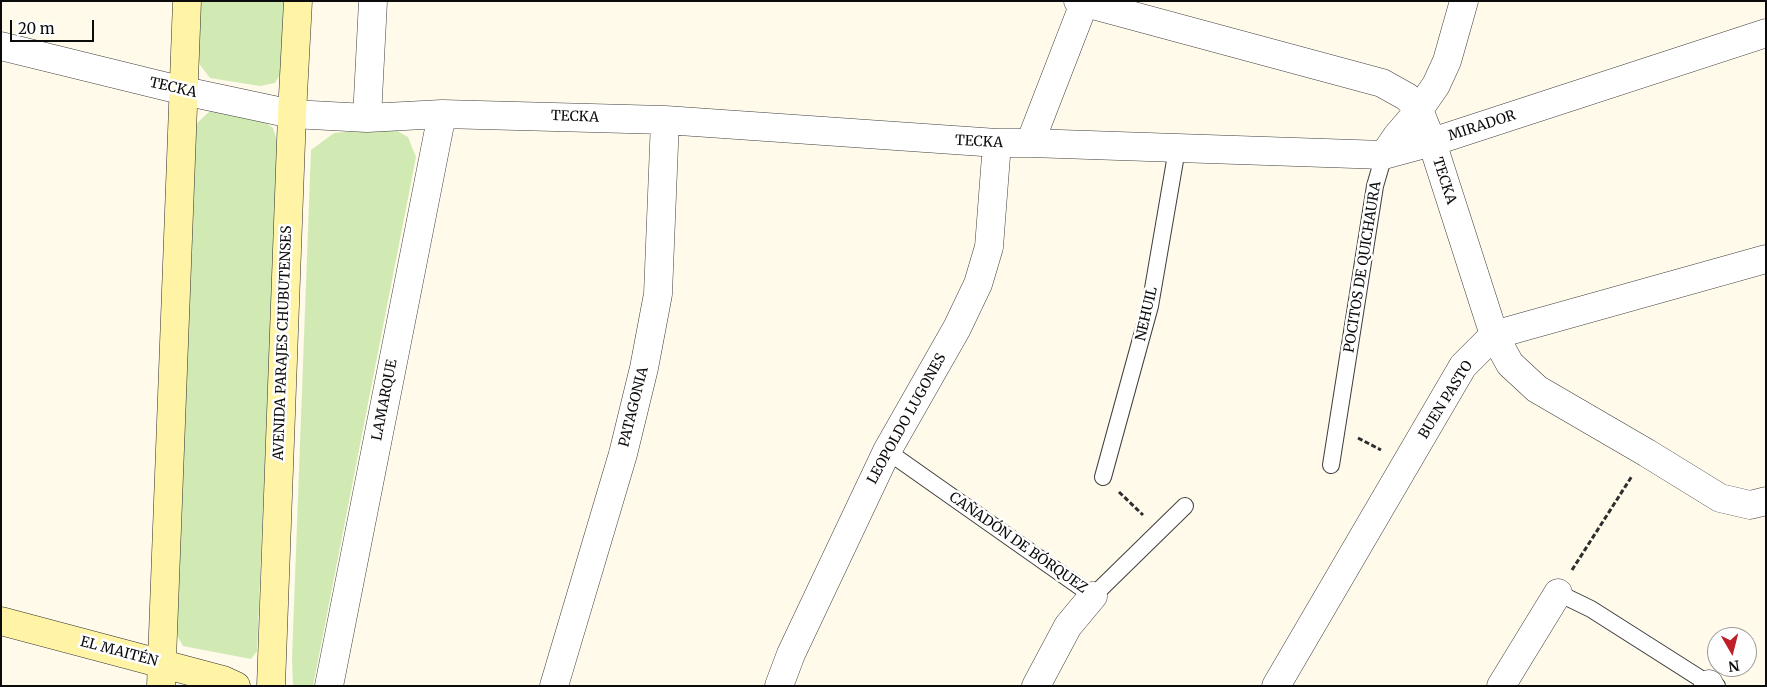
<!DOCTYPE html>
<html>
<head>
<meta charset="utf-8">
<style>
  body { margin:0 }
  #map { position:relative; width:1767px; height:687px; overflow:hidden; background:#fffaea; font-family:Merriweather,serif }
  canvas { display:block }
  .frame { position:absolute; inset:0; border:2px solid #0b0b0b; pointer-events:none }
  .north { position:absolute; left:1707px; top:627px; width:50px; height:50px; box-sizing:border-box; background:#fff; border:1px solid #9d9d9d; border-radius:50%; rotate:172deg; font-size:14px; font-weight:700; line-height:20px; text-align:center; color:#0b0b0b }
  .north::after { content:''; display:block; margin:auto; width:18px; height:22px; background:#c01f2a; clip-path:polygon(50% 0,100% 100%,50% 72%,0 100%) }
  .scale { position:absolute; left:10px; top:20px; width:84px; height:22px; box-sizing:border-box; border:2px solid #0b0b0b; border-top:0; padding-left:6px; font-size:15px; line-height:18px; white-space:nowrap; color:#0b0b0b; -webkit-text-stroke:4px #fff; paint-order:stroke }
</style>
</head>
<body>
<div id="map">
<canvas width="1767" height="687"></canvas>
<div class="frame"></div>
<div class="north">N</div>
<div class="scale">20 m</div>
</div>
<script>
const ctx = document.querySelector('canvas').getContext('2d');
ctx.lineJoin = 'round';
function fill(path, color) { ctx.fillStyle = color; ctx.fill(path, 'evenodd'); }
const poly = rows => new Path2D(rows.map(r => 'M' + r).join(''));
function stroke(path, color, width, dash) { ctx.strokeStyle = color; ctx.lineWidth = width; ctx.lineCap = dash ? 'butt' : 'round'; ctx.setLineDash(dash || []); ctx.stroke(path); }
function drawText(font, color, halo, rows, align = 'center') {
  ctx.font = font + ' Merriweather,serif'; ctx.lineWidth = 5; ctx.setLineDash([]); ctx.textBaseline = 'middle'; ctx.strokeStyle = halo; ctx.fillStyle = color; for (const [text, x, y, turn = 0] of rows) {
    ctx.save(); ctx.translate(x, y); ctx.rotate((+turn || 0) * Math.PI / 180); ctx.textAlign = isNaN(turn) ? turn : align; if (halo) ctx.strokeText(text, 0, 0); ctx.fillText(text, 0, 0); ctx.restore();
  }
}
fill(poly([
  [199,1,286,1,283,69,275,83,260,86,210,78,200,65,197,53],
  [210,111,260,118,273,128,278,144,257,651,251,659,183,646,178,637,173,619,196,124],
  [392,128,408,137,416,157,313,686,293,686,292,658,311,150,334,133]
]), '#d1eab3');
const lane = poly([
  [887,451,1093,596,1185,506],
  [1331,465,1375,186,1384,155],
  [1103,477,1150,306,1177,149],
  [1558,593,1591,609,1709,684,1717,686]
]);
const street = poly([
  [1078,1,1382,83,1407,97,1419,110,1432,142,1766,33],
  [1,46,184,91,292,114,367,118,442,114,665,120,997,143,1030,143,1384,155,1432,142,1494,335,1510,364,1537,389,1647,453,1720,498,1750,505,1766,501],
  [367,118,373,1],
  [1030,143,1085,1],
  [1384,155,1397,136,1416,114,1436,85,1447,61,1464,1],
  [329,686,442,114],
  [554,686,623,454,644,368,658,294,665,120],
  [779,686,791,654,887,451,957,328,978,284,989,247,997,143],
  [1036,686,1068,626,1093,596],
  [1276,686,1463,366,1494,335,1766,259],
  [1501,686,1558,593],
  [1708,686,1709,684]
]);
const secondary = poly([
  [1,621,223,680,236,686],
  [161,686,187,1],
  [271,686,292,114,298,1]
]);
stroke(lane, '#3e3e3e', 18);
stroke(street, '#3e3e3e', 29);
stroke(secondary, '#2d2d2d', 29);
stroke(poly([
  [1358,438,1381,450],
  [1119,492,1143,515],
  [1572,570,1632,476]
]), '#2d2d2d', 3, [5, 2.5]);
stroke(lane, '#fff', 16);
stroke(street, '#fff', 28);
stroke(secondary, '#fff3a5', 28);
drawText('14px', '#0b0b0b', '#fff', [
  ["TECKA",173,88,13],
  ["TECKA",575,117,2],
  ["MIRADOR",1482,126,-18],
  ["TECKA",979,142,3],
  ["TECKA",1444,181,72],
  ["POCITOS DE QUICHAURA",1363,267,-81],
  ["NEHUIL",1147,314,-77],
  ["AVENIDA PARAJES CHUBUTENSES",283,343,-88],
  ["LAMARQUE",385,400,-79],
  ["BUEN PASTO",1446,400,-58],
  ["PATAGONIA",634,407,-76],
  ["LEOPOLDO LUGONES",907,419,-61],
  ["CAÑADÓN DE BÓRQUEZ",1018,543,35],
  ["EL MAITÉN",119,652,15]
]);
</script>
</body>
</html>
